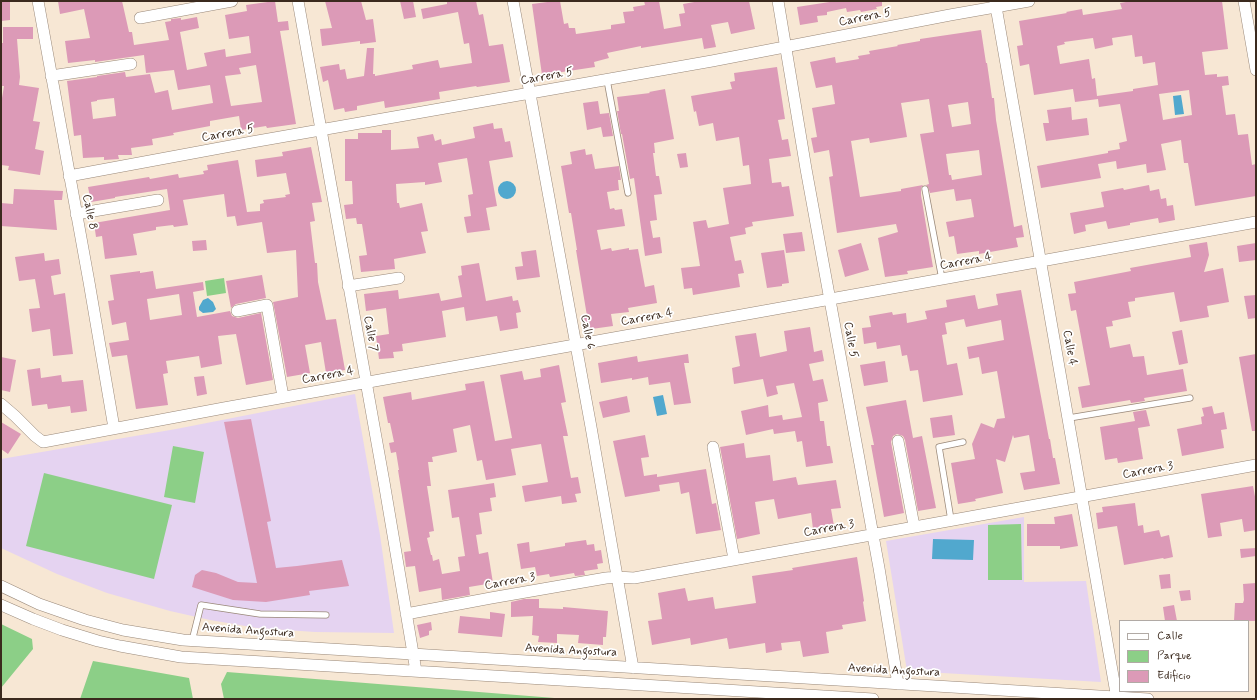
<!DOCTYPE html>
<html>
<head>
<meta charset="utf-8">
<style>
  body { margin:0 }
  #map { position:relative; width:1257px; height:700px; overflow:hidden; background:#f7e7d4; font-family:Mynerve,sans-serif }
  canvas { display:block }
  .frame { position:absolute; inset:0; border:2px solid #3b2a1e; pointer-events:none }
  .legend { position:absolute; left:1119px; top:620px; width:130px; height:72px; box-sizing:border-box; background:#fff; border:1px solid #b1aaa5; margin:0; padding:5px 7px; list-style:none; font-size:12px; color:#3b2a1e }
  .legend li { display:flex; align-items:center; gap:8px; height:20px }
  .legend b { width:20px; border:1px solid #b1aaa5 }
</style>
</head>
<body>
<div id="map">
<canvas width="1257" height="700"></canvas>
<div class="frame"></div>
<ul class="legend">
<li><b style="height:5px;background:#fff"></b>Calle</li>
<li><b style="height:11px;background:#8ccf87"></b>Parque</li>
<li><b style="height:11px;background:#dc9ab7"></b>Edificio</li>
</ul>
</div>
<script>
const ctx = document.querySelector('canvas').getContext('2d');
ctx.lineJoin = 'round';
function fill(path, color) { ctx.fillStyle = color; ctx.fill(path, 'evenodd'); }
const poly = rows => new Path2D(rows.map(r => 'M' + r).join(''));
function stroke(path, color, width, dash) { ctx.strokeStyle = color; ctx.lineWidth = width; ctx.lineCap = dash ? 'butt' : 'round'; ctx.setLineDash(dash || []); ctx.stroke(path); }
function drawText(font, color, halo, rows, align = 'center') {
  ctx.font = font + ' Mynerve,sans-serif'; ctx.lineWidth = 3.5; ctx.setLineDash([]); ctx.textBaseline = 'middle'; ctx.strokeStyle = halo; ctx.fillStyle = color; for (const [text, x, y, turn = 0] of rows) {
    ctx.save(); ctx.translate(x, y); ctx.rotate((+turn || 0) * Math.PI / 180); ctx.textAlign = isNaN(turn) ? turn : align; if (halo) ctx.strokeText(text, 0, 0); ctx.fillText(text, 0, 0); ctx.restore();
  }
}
fill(poly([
  [355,394,380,535,394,633,315,632,257,628,210,620,170,611,107,593,57,574,1,548,1,459,176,429],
  [1024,517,1024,582,1086,581,1101,682,907,671,886,541]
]), '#e5d3f1');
fill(poly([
  [224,278,226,293,207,296,205,281],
  [173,446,204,452,195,503,164,497],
  [44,473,172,505,154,579,26,546],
  [1021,524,1022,580,988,580,988,525],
  [1,624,32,639,33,649,1,688],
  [93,661,189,678,193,699,80,699],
  [227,672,567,699,224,699,221,684]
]), '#8ccf87');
fill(poly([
  [1181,95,1184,114,1175,115,1173,96],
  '498 190a9 9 0 1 1 18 0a9 9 0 1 1-18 0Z',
  [208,298,213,302,216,309,213,312,203,313,199,310,199,307,203,300],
  [663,395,667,414,657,416,653,397],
  [933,539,974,540,973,560,932,559]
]), '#51a8ce');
fill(poly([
  [1,1,10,1,10,20,1,21],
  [58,1,122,1,129,32,132,32,134,45,169,40,165,22,171,21,171,19,181,18,181,20,197,17,199,28,180,32,187,70,207,66,204,53,225,49,226,57,251,53,249,36,229,39,225,15,247,11,246,5,275,1,278,22,288,21,289,30,280,31,296,124,267,128,266,126,241,130,239,116,210,121,210,126,173,133,174,135,152,139,153,145,131,148,132,155,118,155,119,159,104,160,104,157,83,158,81,135,74,136,67,81,97,77,97,76,125,72,126,77,150,74,155,93,168,90,172,110,213,103,210,85,178,90,174,70,146,73,144,55,95,62,95,60,68,63,65,41,90,38,84,9,60,14],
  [256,65,262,102,231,106,225,76,241,74,239,68],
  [114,98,116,116,93,119,91,102,97,101,97,100],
  [325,1,361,1,366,20,373,19,376,42,360,44,360,41,322,46,320,29,332,28],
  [400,1,413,1,416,17,404,19],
  [447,1,476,1,479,15,483,14,489,46,503,44,510,82,477,87,476,86,439,92,440,99,385,108,384,101,357,106,357,110,345,112,344,108,334,110,328,80,323,82,320,67,339,64,340,70,345,69,347,79,364,76,367,48,374,48,373,74,375,74,375,76,413,69,412,65,438,60,440,68,472,63,469,43,464,44,458,12,423,19,421,9,447,4],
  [555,1,560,1,564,24,568,23,569,28,575,28,576,34,611,29,611,25,625,23,623,12,634,11,633,7,645,5,644,1,659,1,664,29,681,26,679,14,685,13,683,4,700,1,749,1,755,29,731,34,728,22,711,25,716,47,704,49,702,38,641,48,641,46,607,53,609,58,594,62,595,67,542,75,532,4],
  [836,1,882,1,882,6,876,7,877,9,861,12,860,10,847,12,846,8,827,12,827,15,817,16,818,22,800,25,797,7],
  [1132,1,1222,1,1228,49,1202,52,1205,75,1217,74,1217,77,1228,76,1229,85,1222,86,1226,115,1235,114,1238,135,1248,134,1252,165,1256,164,1256,196,1195,206,1188,163,1184,163,1181,140,1161,144,1166,170,1147,173,1146,164,1117,169,1116,161,1098,164,1101,178,1041,188,1037,166,1108,153,1108,151,1120,149,1119,143,1127,141,1120,104,1099,107,1098,99,1075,102,1073,89,1034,95,1029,64,1020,66,1017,46,1023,45,1019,21,1067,13,1066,12,1082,9,1083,15,1122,9,1120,3],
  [1132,35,1135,57,1142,56,1143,64,1155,62,1158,85,1133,89,1133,91,1097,96,1095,78,1092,79,1089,59,1060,64,1057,46,1065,44,1064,42,1093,38,1095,49,1113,45,1112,38],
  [1189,90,1192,115,1163,120,1159,94],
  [3,27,33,27,33,39,17,39,20,77,19,85,39,88,33,121,40,122,35,149,44,151,40,175,8,170,9,166,1,165,1,104,4,86,1,86,1,43,3,43],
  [981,30,986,63,987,63,992,98,994,98,996,120,1014,227,1022,225,1024,237,1016,238,1018,247,979,254,979,251,957,254,954,236,949,237,946,222,974,217,971,199,956,201,954,189,930,193,928,187,926,185,929,184,920,134,934,132,929,99,901,103,907,137,870,143,869,138,851,141,860,197,901,191,901,189,923,185,921,188,921,195,933,267,907,271,908,274,885,277,878,238,898,232,896,224,837,233,829,177,833,176,829,150,814,153,811,138,817,137,812,108,835,104,832,85,816,88,810,62,835,57,836,63,859,59,858,56,870,54,869,51,898,46,897,45,920,41,920,39],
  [968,102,971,124,952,127,948,105],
  [979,150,982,175,952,180,951,175,949,175,946,154],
  [777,67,785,119,778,120,782,140,788,139,791,156,769,159,772,183,781,182,782,187,789,186,794,216,752,222,753,226,745,228,746,234,730,237,735,261,741,260,744,273,738,274,740,287,693,295,692,288,684,289,681,268,700,266,693,222,706,220,708,228,729,224,723,188,751,184,749,165,743,166,739,137,716,141,713,123,699,126,696,111,694,112,691,96,732,89,730,82,735,81,734,73],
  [665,89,674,139,654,143,655,153,653,153,656,176,659,176,662,194,654,195,657,220,650,221,653,238,660,237,662,253,645,256,634,178,630,179,622,134,621,134,617,111,619,111,617,97,650,93,649,92],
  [598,101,600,114,609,113,613,136,603,137,601,127,587,130,583,103],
  [1071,107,1072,120,1087,118,1089,135,1046,141,1043,123,1049,123,1047,110],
  [493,123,494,129,502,128,505,142,510,141,513,157,489,161,497,206,486,208,490,230,467,233,464,217,471,216,468,195,473,194,467,158,438,163,442,182,425,185,425,182,396,184,397,203,399,203,400,208,422,203,428,231,421,232,426,253,394,259,395,269,361,272,359,256,367,255,362,224,357,224,356,218,346,219,344,205,353,204,352,181,345,181,345,139,358,139,358,133,382,133,382,130,391,130,391,150,419,148,417,137,433,134,435,141,441,139,442,145,475,138,473,127],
  [311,147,322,202,312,203,315,221,310,222,315,263,317,263,318,282,326,320,336,319,345,370,326,373,321,342,305,345,310,373,287,377,273,302,298,297,296,250,267,253,262,222,237,226,235,216,227,217,224,194,183,200,188,225,174,227,173,225,156,227,156,230,133,234,137,255,105,259,102,236,96,237,94,223,170,210,167,189,115,197,115,198,91,202,88,187,149,177,150,179,178,174,179,178,204,174,203,171,208,170,207,165,238,160,247,212,260,211,260,204,264,203,263,200,286,197,285,195,290,194,286,173,257,177,255,160,283,156,282,152],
  [585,149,586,155,592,154,595,169,619,166,621,180,618,180,619,190,607,192,610,209,614,208,615,210,622,209,625,226,597,230,601,250,611,248,612,251,629,248,629,250,638,249,645,287,654,285,657,303,628,308,629,312,611,314,613,326,584,330,581,316,587,316,576,250,577,250,571,213,569,213,561,166,572,164,570,152],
  [686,153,688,167,680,168,677,154],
  [1149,185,1150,191,1159,189,1161,199,1166,198,1167,206,1173,205,1175,220,1159,223,1158,218,1130,223,1130,225,1108,229,1106,221,1085,225,1086,231,1074,234,1070,213,1104,207,1101,192,1123,188,1124,190],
  [14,189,63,191,62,200,54,200,57,230,1,226,1,203,13,204],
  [802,232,805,251,786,253,783,234],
  [206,240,207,250,193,251,192,241],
  [1207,242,1209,255,1204,272,1223,268,1229,302,1207,306,1209,317,1180,322,1174,292,1135,298,1135,301,1128,302,1131,317,1112,321,1113,326,1106,327,1110,348,1130,344,1133,357,1144,356,1147,375,1183,369,1187,391,1144,398,1145,401,1131,403,1130,400,1082,408,1078,387,1090,385,1076,310,1071,311,1068,294,1076,293,1074,282,1131,271,1130,268,1191,257,1189,245],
  [861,243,869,270,845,277,838,250],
  [1256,243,1256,260,1239,262,1237,246],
  [536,250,540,277,517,280,515,267,523,266,521,252],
  [784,250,789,283,782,284,782,286,767,288,761,253],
  [44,253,45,261,59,259,61,274,51,276,54,295,65,293,73,354,53,356,50,329,32,332,29,309,40,308,35,279,19,281,15,257],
  [479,263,486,301,512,296,513,301,518,300,521,312,516,313,518,328,500,331,497,316,466,321,464,307,442,311,446,337,402,344,403,351,393,352,394,358,379,359,376,336,389,334,386,308,366,311,364,294,398,290,399,299,439,293,441,301,462,297,458,276,462,275,461,266],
  [140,271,140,273,153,271,156,289,203,282,204,290,193,292,197,317,230,311,232,316,238,318,261,313,273,380,246,385,236,334,218,336,222,364,201,368,199,356,166,361,168,373,163,374,168,405,136,409,127,355,112,357,109,343,129,340,126,322,112,325,108,301,114,300,110,275],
  [179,294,182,315,150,320,147,299],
  [262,275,266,298,236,304,231,308,226,281],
  [1021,290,1049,439,1050,439,1053,458,1055,458,1060,484,1024,490,1020,473,1035,471,1029,435,1014,438,1013,435,1005,462,996,459,1003,493,975,499,976,501,958,504,951,463,975,459,972,444,981,423,994,428,997,419,1005,418,997,371,982,374,979,357,969,359,967,347,1004,340,1001,320,966,327,964,319,945,323,947,334,942,335,947,365,957,363,963,395,923,402,918,370,910,371,907,355,902,356,900,345,877,349,876,342,864,344,862,328,871,327,869,316,892,312,893,315,906,313,907,323,927,319,925,311,947,307,946,300,975,295,978,309,998,305,996,294],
  [1256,295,1256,318,1248,319,1244,296],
  [810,327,814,352,822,350,824,361,809,364,813,381,823,379,828,401,818,403,820,421,824,421,827,446,830,446,833,463,806,467,802,441,797,442,795,431,774,434,773,429,746,435,741,411,768,405,769,417,782,415,783,420,802,417,794,383,776,386,778,394,767,397,763,379,734,384,732,368,740,366,735,336,756,333,760,357,787,351,784,331],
  [1182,330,1188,363,1179,365,1172,332],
  [688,354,689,363,684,363,691,403,674,405,670,382,649,385,648,377,632,380,632,378,601,383,598,363,637,356,638,362],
  [1256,354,1256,431,1252,431,1239,357],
  [1,357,16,360,10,392,1,390],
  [885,361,888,382,864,386,860,365],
  [559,365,566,402,561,403,568,436,563,436,571,478,578,477,581,493,575,494,577,502,562,504,561,496,525,502,522,486,548,482,541,444,511,449,516,475,486,480,482,460,477,461,470,425,453,429,457,452,432,457,433,462,428,462,431,486,427,486,434,531,429,532,430,537,427,538,431,555,432,555,433,561,439,559,442,574,460,571,458,557,465,556,459,517,452,518,448,490,494,483,496,497,490,498,492,511,479,513,482,534,476,535,479,554,488,552,493,583,469,587,470,595,442,600,441,588,419,592,415,566,406,567,404,552,411,551,398,470,399,470,396,452,391,453,389,443,394,442,390,423,388,423,383,397,411,392,412,400,466,390,465,384,484,381,495,441,512,438,500,375,522,371,524,380,541,377,540,369],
  [40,368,41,378,61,375,62,382,83,380,87,411,71,413,70,406,48,409,47,404,32,406,27,370],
  [204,376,207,394,197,396,194,377],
  [627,396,630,412,603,418,599,402],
  [906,400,913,438,922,436,936,508,918,511,905,440,903,436,897,434,893,436,891,442,904,513,884,517,871,445,874,445,866,407],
  [1212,406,1214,414,1224,412,1227,429,1221,430,1224,448,1182,456,1177,429,1202,424,1201,417,1204,416,1202,408],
  [1146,410,1150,426,1138,428,1143,459,1118,463,1117,458,1105,460,1100,427,1135,421,1133,412],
  [952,415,955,435,933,438,930,418],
  [251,419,271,521,267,522,276,568,297,566,342,560,349,586,309,591,310,595,266,602,233,600,192,587,195,575,202,570,216,573,238,582,257,583,224,422],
  [1,422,21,434,8,454,1,449],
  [645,435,649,457,641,458,644,476,657,474,657,477,706,469,712,504,716,503,721,530,696,534,689,492,681,494,679,482,659,485,660,491,625,497,613,441],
  [744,443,746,458,770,455,773,481,796,477,798,485,836,480,841,508,831,509,834,526,813,529,811,513,778,519,774,499,755,502,760,534,737,539,720,447],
  [1253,486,1256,502,1256,530,1244,532,1242,519,1220,523,1222,536,1208,538,1201,494],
  [1135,503,1138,526,1143,525,1144,533,1159,530,1161,537,1169,535,1173,557,1164,559,1163,558,1124,565,1117,526,1098,529,1096,513,1103,512,1102,507],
  [1072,514,1078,546,1060,549,1060,546,1027,546,1027,524,1055,524,1054,517],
  [586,540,587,545,594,544,595,551,601,550,603,563,597,564,598,569,584,571,585,575,575,576,574,573,550,577,549,574,537,576,535,567,521,569,517,544,529,542,530,552,565,546,565,543],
  [1256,548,1256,556,1241,558,1240,549],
  [857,557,864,601,863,602,866,621,842,625,843,629,826,632,829,653,803,657,800,641,781,643,782,650,766,653,765,643,729,649,727,638,691,645,690,638,652,645,648,621,662,619,658,593,685,588,688,601,713,597,715,609,756,603,752,576,793,570,792,568],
  [1170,574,1171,588,1161,589,1159,575],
  [1256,583,1256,621,1234,621,1235,603,1243,603,1244,600,1243,584],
  [1190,590,1191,600,1181,601,1179,591],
  [524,599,539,599,539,608,563,609,563,607,608,611,606,637,603,637,603,645,578,643,579,635,557,634,557,643,538,642,539,636,532,635,533,616,511,617,511,602],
  [1174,605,1177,621,1165,621,1163,607],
  [490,612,505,614,502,637,458,633,460,616,490,619],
  [431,622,432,630,429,631,429,635,420,638,417,625]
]), '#dc9ab7');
const service = poly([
  [607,80,628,193],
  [925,189,942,279],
  [1069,418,1190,398],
  [951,520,939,447,963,442],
  [192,641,201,605,260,614,326,615]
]);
const minor = poly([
  [38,1,89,282,114,428],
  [298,1,384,482,416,671],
  [513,1,591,427,633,668],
  [778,1,806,169,879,568,898,684],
  [995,1,1117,699],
  [1244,1,1256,70],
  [140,18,232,1],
  [51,76,131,64],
  [69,176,252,142,712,61,950,15,1029,1],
  [76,214,158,200],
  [348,286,399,278],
  [237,311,267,305,283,397],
  [1,404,15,416,35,436,43,442,224,408,942,279,1256,222],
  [898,441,914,526],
  [713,447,734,559],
  [1,586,39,604,85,620,123,630,183,640,1148,699],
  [1,605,33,619,62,630,98,641,120,646,181,657,873,699],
  [406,614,491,598,606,578,617,577,634,578,1256,465]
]);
stroke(service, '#998879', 7);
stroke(minor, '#998879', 12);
stroke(service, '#fff', 5.5);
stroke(minor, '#fff', 11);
drawText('12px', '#3b2a1e', '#fff', [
  ["Carrera 5",865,18,-11],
  ["Carrera 5",547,77,-10],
  ["Carrera 5",228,134,-10],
  ["Calle 8",89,212,79],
  ["Carrera 4",966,262,-10],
  ["Carrera 4",647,318,-10],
  ["Calle 6",587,332,79],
  ["Calle 7",370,334,80],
  ["Calle 5",850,340,80],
  ["Calle 4",1069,348,80],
  ["Carrera 4",328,376,-10],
  ["Carrera 3",1148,471,-10],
  ["Carrera 3",829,529,-10],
  ["Carrera 3",510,582,-10],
  ["Avenida Angostura",248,631,4],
  ["Avenida Angostura",571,651,3],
  ["Avenida Angostura",894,671,3]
]);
</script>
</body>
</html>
